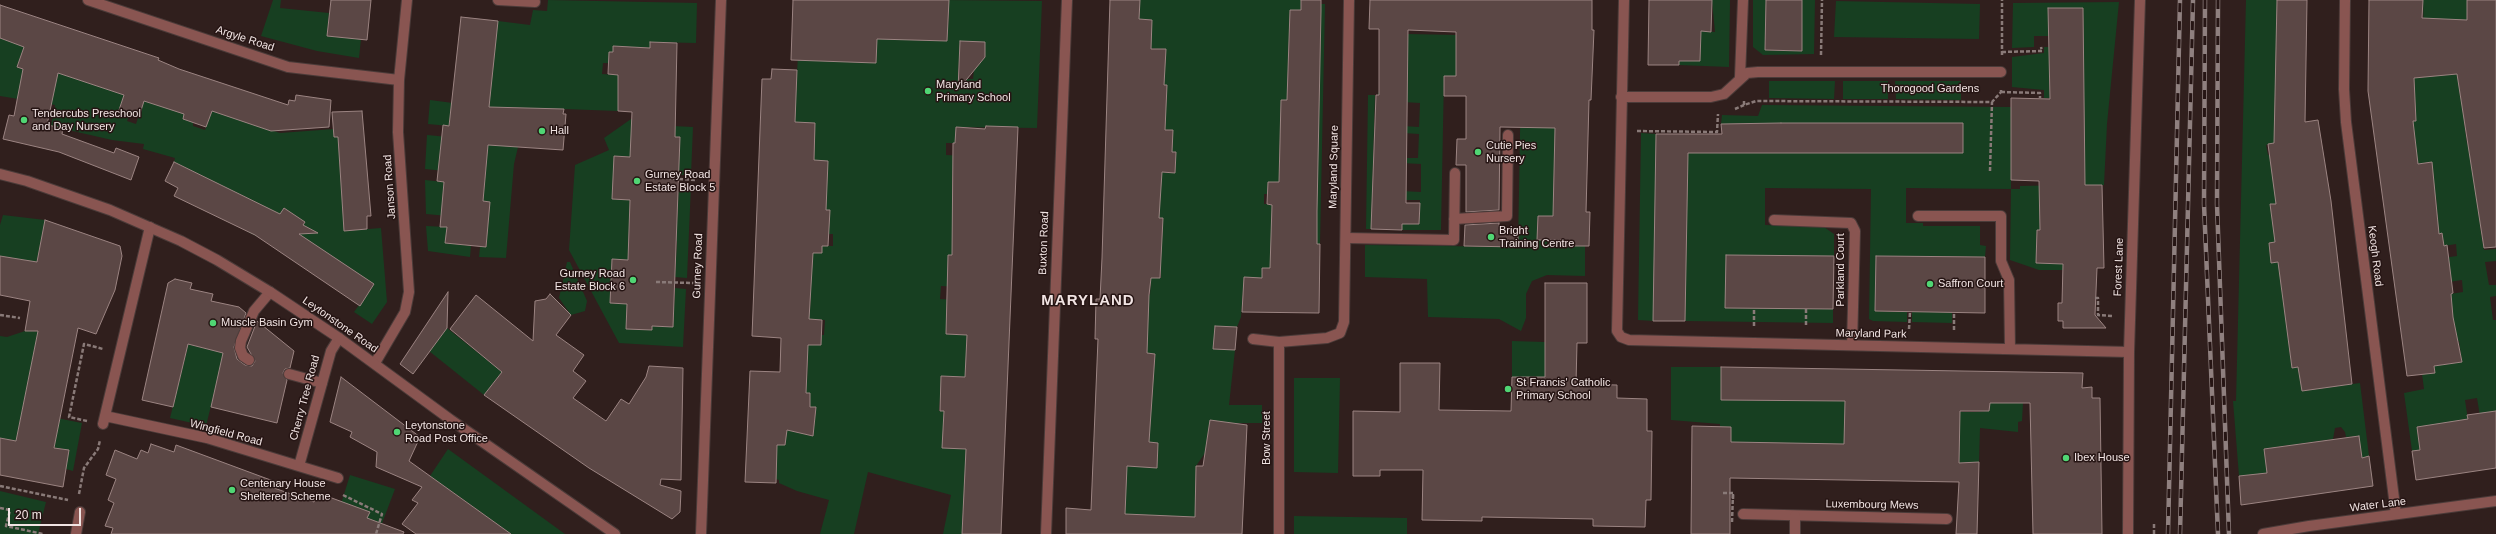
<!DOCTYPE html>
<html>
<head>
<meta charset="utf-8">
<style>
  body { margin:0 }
  #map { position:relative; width:2496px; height:534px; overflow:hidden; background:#301f1d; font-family:Arial,sans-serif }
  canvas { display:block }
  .scale { position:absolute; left:8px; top:508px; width:73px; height:18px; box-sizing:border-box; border:2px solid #f1e4e3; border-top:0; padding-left:5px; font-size:12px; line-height:14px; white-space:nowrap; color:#f1e4e3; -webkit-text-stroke:3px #261514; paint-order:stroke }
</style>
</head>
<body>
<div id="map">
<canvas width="2496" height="534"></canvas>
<div class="scale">20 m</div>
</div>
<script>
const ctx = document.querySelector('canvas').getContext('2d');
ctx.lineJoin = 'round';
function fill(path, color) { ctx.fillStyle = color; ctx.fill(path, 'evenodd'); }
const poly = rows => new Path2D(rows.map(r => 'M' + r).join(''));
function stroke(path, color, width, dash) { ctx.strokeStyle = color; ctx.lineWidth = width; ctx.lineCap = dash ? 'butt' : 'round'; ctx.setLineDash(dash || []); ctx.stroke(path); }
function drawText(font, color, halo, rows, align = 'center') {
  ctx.font = font + ' Arial,sans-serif'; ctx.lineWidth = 3; ctx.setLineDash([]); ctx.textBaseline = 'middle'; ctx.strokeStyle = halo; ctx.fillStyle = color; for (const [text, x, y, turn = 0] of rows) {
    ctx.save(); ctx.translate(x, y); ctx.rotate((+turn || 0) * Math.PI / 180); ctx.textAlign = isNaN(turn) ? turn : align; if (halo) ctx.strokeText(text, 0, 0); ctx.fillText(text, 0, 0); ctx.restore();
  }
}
fill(poly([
  [273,0,281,0,280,8,329,13,327,36,361,39,359,58,317,51,261,36],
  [548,0,697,3,696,43,650,42,650,48,614,46,613,52,609,52,609,58,649,60,649,64,603,63,602,74,618,75,618,84,623,84,623,103,618,103,618,111,564,109,518,147,514,164,506,258,479,257,480,247,486,247,490,202,483,201,491,112,451,108,449,126,428,124,430,100,453,103,498,21,530,25,533,10,547,11],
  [942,0,1042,1,1037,128,956,127,955,143,946,143,946,155,986,157,953,167,952,190,984,192,959,287,941,286,940,299,979,301,947,310,946,334,977,335,976,342,966,342,966,351,978,367,965,366,965,377,941,376,941,384,977,400,940,399,939,411,944,411,943,448,979,450,978,478,964,477,964,488,974,489,963,506,962,534,943,534,951,495,868,472,854,534,820,534,829,500,797,491,779,483,779,480,776,479,777,445,785,445,787,430,813,436,816,407,810,407,810,393,779,392,807,383,808,354,787,344,821,345,821,335,824,335,825,320,787,319,782,310,810,311,811,286,797,252,821,253,822,246,833,246,833,234,822,234,789,159,814,146,815,123,788,122,762,93,796,94,798,54,876,63,877,38,947,41,949,11],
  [960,41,985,43,985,57,974,70,973,79,958,79],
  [1140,0,1301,0,1301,4,1325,4,1320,244,1316,244,1321,11,1290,10,1287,100,1281,100,1279,171,1281,182,1268,182,1268,194,1264,194,1264,204,1289,205,1303,255,1320,256,1320,284,1284,268,1262,268,1262,283,1256,278,1244,277,1241,317,1237,327,1215,327,1213,349,1235,350,1229,405,1262,405,1262,423,1223,423,1210,420,1205,453,1196,466,1195,519,1179,516,1115,518,1120,466,1157,467,1158,443,1121,441,1124,375,1153,377,1155,354,1125,352,1119,295,1150,295,1151,278,1161,278,1161,263,1130,261,1131,236,1162,237,1163,219,1132,216,1160,172,1175,173,1176,152,1159,151,1135,136,1173,138,1173,130,1135,128,1166,105,1167,86,1137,83,1165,71,1165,63,1166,49,1138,48,1152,20,1139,19],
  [1693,0,1730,0,1729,67,1679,65,1679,61,1700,61,1701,31,1715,32,1712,1],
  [1753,0,1766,0,1765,50,1801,51,1802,0,1815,0,1814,54,1763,55,1753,47],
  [2246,0,2277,0,2280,142,2266,145,2268,155,2296,152,2300,200,2270,205,2272,216,2305,238,2269,243,2271,263,2307,259,2289,346,2292,368,2320,365,2302,391,2360,383,2369,456,2362,458,2359,436,2346,437,2345,432,2341,427,2335,428,2333,439,2298,444,2301,467,2289,445,2264,449,2267,473,2239,476,2233,401,2236,401],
  [2414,0,2467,0,2481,10,2467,10,2467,20,2455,63,2456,74,2485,71,2459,86,2463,109,2491,117,2464,121,2467,144,2494,141,2496,225,2480,227,2484,250,2496,249,2496,261,2485,262,2489,285,2496,285,2496,296,2490,297,2493,320,2496,320,2496,411,2490,412,2495,439,2484,441,2477,398,2465,400,2468,420,2417,427,2420,450,2412,451,2404,393,2424,389,2422,374,2434,366,2462,362,2459,341,2430,344,2425,298,2463,292,2462,280,2449,282,2421,261,2457,256,2456,244,2444,246,2442,234,2418,237,2438,223,2436,197,2413,200,2431,162,2408,165,2400,123,2416,121,2414,78,2425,77,2423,0],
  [1836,1,1980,4,1979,39,1834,37],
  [2119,2,2107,124,2104,185,2084,185,2083,8,2049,8,2049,36,2034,36,2034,47,2012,48,2013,3],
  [1408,34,1456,35,1457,76,1444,76,1441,230,1402,230,1402,224,1419,224,1420,200,1400,200,1401,191,1421,192,1421,164,1401,163,1402,158,1418,158,1419,134,1403,133,1403,126,1419,127,1420,103,1403,102,1378,95,1379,91,1407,91],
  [0,38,24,46,17,67,24,70,62,59,124,94,119,110,130,114,127,121,136,124,152,76,188,103,183,119,193,122,193,126,205,130,212,111,280,133,334,129,334,137,338,137,344,231,381,228,387,302,372,324,354,312,374,284,297,233,305,222,284,208,277,219,272,216,258,237,248,232,260,205,174,162,175,158,143,149,144,144,112,140,51,126,55,105,0,96],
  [2044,47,2049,47,2050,98,2044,98,2044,90,2012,87,2012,57,2044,53],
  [1521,77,1556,103,1553,205,1586,206,1586,212,1561,216,1538,216,1537,229,1544,229,1562,240,1562,246,1585,246,1585,276,1547,275,1532,281,1526,294,1526,318,1521,331,1499,319,1428,317,1427,279,1365,277,1365,245,1518,247],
  [1769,81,1835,81,1834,99,1769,98],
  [1843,81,1888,81,1888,99,1843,99],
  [1895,81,1961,81,1961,100,1896,99],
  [1368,95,1375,95,1371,229,1366,229],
  [1762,105,2011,107,2011,189,2020,189,2020,186,2072,185,2073,231,2037,230,2036,263,2073,264,2072,270,2039,270,2010,260,2011,189,1906,188,1906,223,1923,223,1923,226,1980,226,1980,245,1986,246,1985,257,1876,256,1875,311,1907,312,1907,322,1873,321,1869,319,1871,189,1765,188,1765,225,1824,227,1834,234,1834,256,1725,308,1833,309,1833,323,1685,321,1688,134,1722,135,1735,152,1963,153,1963,123,1721,124,1722,115,1758,116],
  [641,112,652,125,693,127,691,175,678,175,680,137,659,136,630,157,615,156,612,199,630,200,628,260,612,259,610,303,627,304,626,329,651,330,652,326,673,327,675,288,686,289,683,347,619,343,569,250,575,165,609,150,604,138],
  [1641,133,1656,134,1654,321,1638,320],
  [427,135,448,137,445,171,425,169],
  [425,180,444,182,442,199,450,200,448,216,426,214],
  [679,184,691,185,687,278,675,277,677,241,655,239,677,223],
  [3,215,45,220,37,262,0,256,0,225],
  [426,226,447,227,446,243,471,246,470,257,428,251],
  [567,262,570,262,587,301,585,311,571,315,559,298],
  [1912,312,1952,312,1952,323,1912,322],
  [447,328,502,372,484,395,429,351],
  [25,331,56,332,22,411,82,423,73,471,66,469,69,450,0,438,0,336,7,337],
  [174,341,224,353,206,426,170,418,187,350],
  [1512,341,1545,342,1551,377,1512,377],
  [1671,367,1721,367,1721,400,1845,401,1845,410,1974,412,1989,411,1990,403,2023,403,2022,421,2018,422,2018,432,1980,428,1979,462,1959,463,1959,447,1731,442,1731,427,1720,427,1720,424,1671,420],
  [1294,378,1340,378,1338,473,1294,472],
  [448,449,565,534,511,534,430,476],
  [350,475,395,489,378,534,367,518,369,512,350,504,339,510],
  [0,491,46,502,38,534,0,534],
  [1294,516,1407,518,1407,534,1294,534]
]), '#173f21');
const building = poly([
  [331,0,371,0,367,40,327,36,331,0],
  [793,0,949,0,947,41,877,39,876,63,791,60,793,0],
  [1110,0,1140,0,1139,19,1152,20,1151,49,1166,49,1164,85,1167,85,1165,130,1173,130,1172,152,1176,152,1175,173,1162,172,1159,218,1163,218,1160,278,1151,278,1149,295,1147,353,1155,354,1149,442,1158,443,1157,468,1127,466,1125,514,1195,517,1196,466,1203,466,1210,420,1247,425,1242,534,1066,534,1066,508,1091,510,1098,339,1095,339,1096,299,1100,299,1102,258,1110,0],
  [1301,0,1321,0,1321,11,1317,211,1317,244,1320,244,1319,313,1242,312,1244,277,1262,278,1262,268,1270,268,1272,205,1267,204,1268,182,1279,182,1281,100,1287,100,1290,10,1301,10,1301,0],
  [1370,0,1592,0,1592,30,1594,30,1591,100,1589,100,1586,212,1590,212,1589,246,1562,246,1562,240,1537,240,1538,216,1553,216,1555,128,1500,127,1499,210,1466,212,1466,165,1456,165,1457,139,1466,139,1466,96,1444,96,1444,76,1456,76,1456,32,1408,30,1406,203,1420,203,1419,224,1402,224,1402,230,1371,229,1376,95,1379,95,1379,29,1369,29,1370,0],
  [1649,0,1712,0,1711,32,1701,31,1700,61,1679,61,1679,65,1648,65,1649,0],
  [1766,0,1802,0,1802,51,1765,50,1766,0],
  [2277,0,2307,0,2305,122,2318,120,2331,201,2352,384,2302,391,2298,367,2292,368,2278,262,2271,263,2269,243,2275,242,2270,204,2276,204,2268,144,2274,143,2277,0],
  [2369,0,2423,0,2422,18,2467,20,2467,0,2496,0,2496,247,2484,248,2457,74,2414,78,2416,121,2413,121,2418,164,2432,162,2439,234,2442,233,2444,246,2447,245,2453,293,2451,294,2453,317,2462,362,2434,366,2435,373,2407,376,2368,91,2369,0],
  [0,5,159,58,158,60,179,69,288,105,289,100,295,101,296,95,331,100,329,127,271,131,212,111,206,127,183,119,184,114,144,101,139,117,119,110,124,95,58,73,47,125,63,128,62,134,114,153,116,148,139,157,131,180,59,152,3,139,9,115,14,116,23,69,17,67,24,47,0,38,0,5],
  [2048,8,2083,8,2085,185,2102,185,2104,268,2097,268,2095,315,2106,328,2063,328,2063,321,2058,321,2058,303,2062,303,2063,264,2036,263,2037,230,2040,230,2039,181,2011,180,2011,98,2050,99,2048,8],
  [461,17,498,21,489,107,564,109,563,114,566,114,563,150,488,145,483,201,490,202,486,247,445,243,447,227,440,227,444,182,437,181,443,125,449,126,461,17],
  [960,41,985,42,985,57,958,90,960,41],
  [650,42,677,43,675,137,680,137,673,327,652,326,652,330,626,329,627,304,610,303,612,259,628,260,630,200,612,199,614,156,630,157,632,112,618,111,618,75,608,74,609,52,613,52,613,46,650,48,650,42],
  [772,69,797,70,795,122,815,123,814,160,828,161,826,210,830,210,828,246,822,246,822,253,813,253,809,319,822,320,821,345,808,345,806,393,810,393,810,407,816,407,813,436,787,430,785,445,777,445,776,483,745,482,750,371,780,372,781,338,752,336,762,79,771,79,772,69],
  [362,111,371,216,367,216,367,229,344,231,338,137,334,137,332,112,362,111],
  [1781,123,1963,123,1963,153,1688,153,1685,321,1653,321,1656,134,1722,134,1721,124,1781,123],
  [986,126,1018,127,1001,534,962,534,966,449,942,448,944,411,940,411,941,376,965,377,967,335,946,334,948,255,952,255,953,143,955,143,956,127,985,129,986,126],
  [174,162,280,214,284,208,305,222,303,225,318,233,299,234,374,284,360,306,255,235,174,196,178,188,165,181,174,162],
  [45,220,120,246,122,256,115,290,96,334,78,328,54,448,69,450,63,487,0,475,0,438,16,441,38,331,25,331,30,301,0,295,0,256,37,262,45,220],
  [1499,223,1499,227,1518,228,1518,247,1464,246,1465,225,1499,223],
  [1726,255,1834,256,1833,309,1725,308,1726,255],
  [1876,256,1985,257,1985,313,1875,311,1876,256],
  [175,279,192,283,190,289,213,294,211,301,239,307,246,313,234,347,237,359,245,365,252,366,255,361,247,347,257,321,294,351,290,368,285,369,283,373,287,380,277,423,211,407,223,353,188,344,173,407,142,400,168,283,175,279],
  [1545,283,1587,283,1587,343,1577,343,1576,384,1617,385,1617,398,1647,399,1647,431,1652,431,1651,500,1646,500,1645,527,1593,526,1593,519,1482,517,1482,521,1422,520,1423,470,1380,470,1380,476,1353,476,1353,411,1400,412,1400,363,1440,363,1439,410,1511,411,1512,377,1545,377,1545,283],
  [448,292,447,328,413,374,400,364,448,292],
  [550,294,571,315,556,335,584,355,573,371,586,381,573,398,606,421,621,399,629,404,646,377,649,366,683,368,681,480,661,479,660,485,681,491,680,512,672,519,589,468,484,395,502,372,450,329,476,295,533,341,535,301,546,299,550,294],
  [1215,326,1237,327,1235,350,1213,349,1215,326],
  [1721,367,2083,373,2082,388,2092,387,2092,398,2100,398,2102,534,2033,534,2030,403,1990,403,1989,411,1960,411,1959,463,1979,462,1977,534,1956,534,1959,482,1730,478,1730,534,1691,534,1692,426,1731,427,1731,442,1844,444,1845,401,1721,400,1721,367],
  [341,377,420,437,409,461,511,534,416,534,402,524,418,503,412,500,422,487,376,467,377,452,350,437,352,432,330,422,341,377],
  [2496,411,2496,468,2416,480,2412,451,2420,450,2417,427,2468,419,2467,415,2496,411],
  [2359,436,2362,458,2369,456,2373,486,2241,505,2239,476,2267,473,2264,449,2359,436],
  [151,444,174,452,176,445,276,482,274,488,314,502,317,493,329,497,370,512,367,518,404,532,403,534,111,534,113,528,105,526,114,503,108,500,116,479,106,475,115,450,137,459,141,450,148,453,151,444]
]);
fill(building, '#5b4745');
stroke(building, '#9b8482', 1);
const service = poly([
  [1454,219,1507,216,1508,135],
  [1774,220,1851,223,1855,231,1852,345],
  [1346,238,1454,240,1455,173],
  [249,360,243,356,240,348,241,341,254,311,270,292],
  [289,374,322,383],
  [1743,514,1947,519]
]);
const minor = poly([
  [88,0,288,67,399,80],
  [498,0,535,2],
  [1624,0,1617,331,1621,337,1629,340,2129,352],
  [2345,0,2344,89,2346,122,2396,514],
  [1740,77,1743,0],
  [1621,97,1711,97,1724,94,1747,73,1758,72,2001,72],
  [1918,216,2001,216,2001,261,2009,280,2010,349],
  [1253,339,1279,342,1327,338,1340,333,1344,322,1349,0],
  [375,363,405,312,409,292,398,132,399,80,407,0],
  [105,416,207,438,338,478],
  [103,424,150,227],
  [299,466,331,351,339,338],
  [1795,516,1795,534],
  [76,534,80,512],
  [701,534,721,0],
  [1046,534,1067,0],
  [1279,534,1279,342]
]);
const tertiary = poly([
  [0,174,27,181,110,210,181,241,217,260,270,292,339,338,451,420,615,534],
  [2128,534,2129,352,2140,0],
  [2263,534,2309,526,2496,501]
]);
stroke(service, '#4b3b39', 12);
stroke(minor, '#4b3b39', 12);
stroke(tertiary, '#4b3b39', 12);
stroke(poly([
  [2002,52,2042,51,2041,47],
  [1821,55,1822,0],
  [2002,55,2002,0],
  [2001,92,2040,93,2040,98],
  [1744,101,1744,105,1756,101,1992,102,2001,92,2001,88],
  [1735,109,1744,105],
  [1637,131,1717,132,1718,114],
  [1990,171,1992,102],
  [661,178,697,180],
  [656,282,694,283],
  [2095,298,2098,298,2098,315,2112,316],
  [1806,309,1806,326],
  [0,315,20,318],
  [1754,326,1754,308],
  [1909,329,1910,312],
  [1954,330,1954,313],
  [87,421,69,417,84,344,103,349],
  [0,486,68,500],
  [1723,493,1733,493,1733,500],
  [79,494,84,468,98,449,100,440],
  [343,495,382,514,376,534],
  [0,508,10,510,6,526,43,534],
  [2154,534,2154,524]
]), '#897a78', 2.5, [4, 2]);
stroke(service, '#895551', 10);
stroke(minor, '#895551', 10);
stroke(tertiary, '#895551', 10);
const rail = poly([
  [2205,0,2204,204,2218,534],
  [2218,0,2217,204,2229,534],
  [2168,534,2180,0],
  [2180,534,2193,0]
]);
stroke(rail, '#8f807f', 4.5);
stroke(rail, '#261514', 3, [9]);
stroke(poly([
  [1732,522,1733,493]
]), '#897a78', 2.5, [4, 2]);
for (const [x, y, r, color] of [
  [928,91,4,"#50d674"],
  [24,120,4,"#50d674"],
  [542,131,4,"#50d674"],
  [1478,152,4,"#50d674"],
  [637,181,4,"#50d674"],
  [1491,237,4,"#50d674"],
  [633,280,4,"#50d674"],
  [1930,284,4,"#50d674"],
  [213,323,4,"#50d674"],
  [1508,389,4,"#50d674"],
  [397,432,4,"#50d674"],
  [2066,458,4,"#50d674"],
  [232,490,4,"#50d674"]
]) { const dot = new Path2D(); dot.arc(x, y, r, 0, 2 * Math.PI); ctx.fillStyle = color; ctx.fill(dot); stroke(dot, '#261514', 1.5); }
drawText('11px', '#f1e4e3', '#261514', [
  ["Argyle Road",245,39,18],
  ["Thorogood Gardens",1930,89],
  ["Maryland Square",1334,167,-89],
  ["Janson Road",390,187,-94],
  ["Buxton Road",1044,243,-88],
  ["Keogh Road",2375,256,83],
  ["Gurney Road",698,266,-88],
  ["Forest Lane",2119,267,-88],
  ["Parkland Court",1841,270,-90],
  ["Leytonstone Road",340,325,35],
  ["Maryland Park",1871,334,1],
  ["Cherry Tree Road",305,398,-75],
  ["Wingfield Road",226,433,15],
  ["Bow Street",1267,438,-90],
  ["Luxembourg Mews",1872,505,1],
  ["Water Lane",2378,505,-7]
]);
drawText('11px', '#f1e4e3', '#261514', [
  ["Maryland",936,85],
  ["Primary School",936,98],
  ["Tendercubs Preschool",32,114],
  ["and Day Nursery",32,127],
  ["Hall",550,131],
  ["Cutie Pies",1486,146],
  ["Nursery",1486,159],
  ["Gurney Road",645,175],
  ["Estate Block 5",645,188],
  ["Bright",1499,231],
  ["Training Centre",1499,244],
  ["Gurney Road",625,274,"right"],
  ["Estate Block 6",625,287,"right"],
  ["Saffron Court",1938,284],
  ["Muscle Basin Gym",221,323],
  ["St Francis' Catholic",1516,383],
  ["Primary School",1516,396],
  ["Leytonstone",405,426],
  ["Road Post Office",405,439],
  ["Ibex House",2074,458],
  ["Centenary House",240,484],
  ["Sheltered Scheme",240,497]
], 'left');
ctx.letterSpacing = '1px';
drawText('bold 15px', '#f1e4e3', '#261514', [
  ["MARYLAND",1088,301]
]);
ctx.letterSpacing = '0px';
</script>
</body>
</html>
